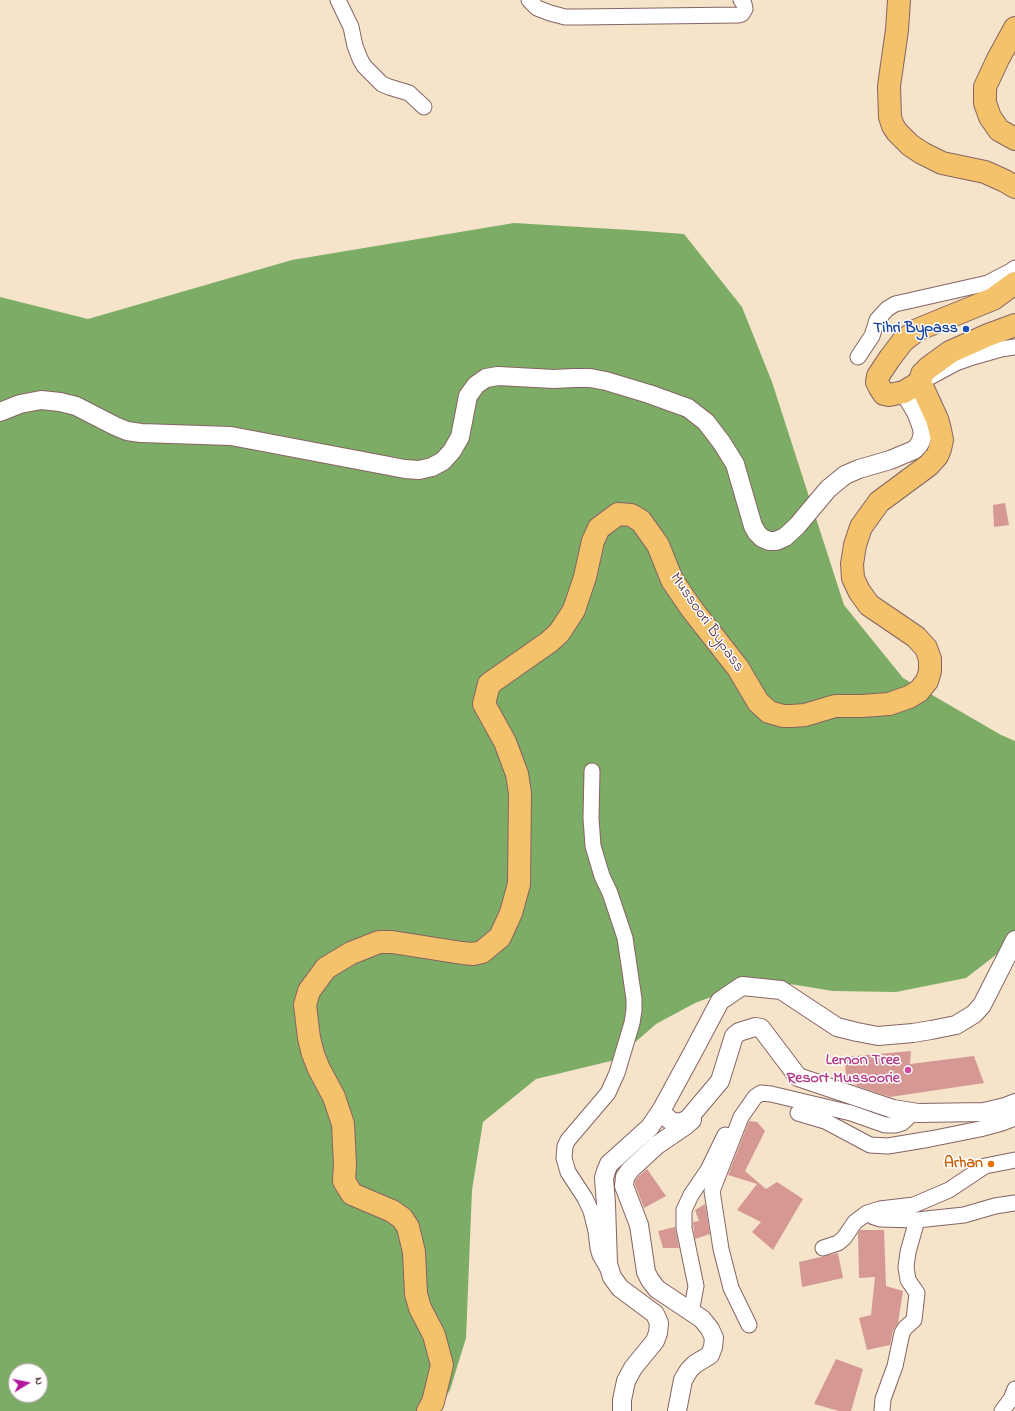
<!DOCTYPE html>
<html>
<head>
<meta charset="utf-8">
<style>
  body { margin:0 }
  #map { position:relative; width:1015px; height:1411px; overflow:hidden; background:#f5e3ca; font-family:"Indie Flower",sans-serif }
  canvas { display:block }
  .north { position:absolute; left:8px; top:1363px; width:40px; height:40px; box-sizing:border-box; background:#fff; border:1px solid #b7a5aa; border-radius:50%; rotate:80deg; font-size:11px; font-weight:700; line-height:16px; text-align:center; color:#4a1f2b }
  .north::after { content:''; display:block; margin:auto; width:14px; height:18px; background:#b5179e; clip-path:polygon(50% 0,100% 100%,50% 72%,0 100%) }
</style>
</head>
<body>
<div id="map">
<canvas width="1015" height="1411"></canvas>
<div class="north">N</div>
</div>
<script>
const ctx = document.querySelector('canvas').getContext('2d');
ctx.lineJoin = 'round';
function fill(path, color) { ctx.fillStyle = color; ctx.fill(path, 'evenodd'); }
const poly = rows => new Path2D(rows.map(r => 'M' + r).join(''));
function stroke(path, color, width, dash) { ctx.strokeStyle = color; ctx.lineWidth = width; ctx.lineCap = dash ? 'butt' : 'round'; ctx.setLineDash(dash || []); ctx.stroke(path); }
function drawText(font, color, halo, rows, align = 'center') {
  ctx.font = font + ' "Indie Flower",sans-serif'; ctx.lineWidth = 3; ctx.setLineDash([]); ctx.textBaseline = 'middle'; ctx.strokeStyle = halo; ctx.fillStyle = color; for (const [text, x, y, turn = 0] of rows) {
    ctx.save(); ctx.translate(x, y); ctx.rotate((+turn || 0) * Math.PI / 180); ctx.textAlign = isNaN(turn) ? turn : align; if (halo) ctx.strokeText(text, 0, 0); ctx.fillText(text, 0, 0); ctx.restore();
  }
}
fill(poly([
  [514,223,630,230,684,234,742,307,772,382,844,605,903,678,1001,735,1015,741,1015,935,1001,951,966,978,896,992,833,991,784,983,740,986,695,1003,656,1024,615,1060,536,1079,483,1122,472,1190,466,1338,450,1390,437,1411,0,1411,0,297,88,319,292,260],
  [16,1371,40,1371,40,1395,16,1395]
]), '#7dac66');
fill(poly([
  [1005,503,1009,525,994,527,993,505],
  [911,1051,910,1064,974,1056,984,1083,890,1097,860,1087,846,1080,845,1057],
  [749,1121,757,1122,765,1131,745,1171,766,1189,777,1182,803,1199,773,1250,752,1232,761,1222,737,1210,757,1184,728,1175],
  [647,1169,666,1196,644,1208,635,1185,635,1181,638,1177],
  [705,1204,710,1234,695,1239,693,1222,699,1221,695,1210],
  [675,1227,679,1248,663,1248,658,1231],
  [860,1230,884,1230,886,1286,903,1291,898,1323,893,1331,890,1345,867,1350,859,1318,871,1315,875,1277,859,1278,858,1233],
  [838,1253,843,1278,802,1287,799,1262],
  [836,1359,863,1369,851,1411,839,1411,814,1404]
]), '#d59893');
const minor = poly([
  [338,0,351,27,355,46,360,59,364,66,382,84,389,87,409,93,424,107],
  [529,0,537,8,550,13,565,17,580,17,738,15,742,14,745,9,744,4,741,0],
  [858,357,872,336,877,320,887,309,895,304,988,283,1011,271,1015,268],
  [930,377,956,363,973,357,1001,349,1015,347],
  [592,771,591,818,593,846,602,876,610,893,625,938,634,999,634,1010,632,1023,617,1073,608,1093,568,1140,565,1146,564,1158,568,1172,585,1198,591,1211,596,1231,598,1248,600,1255,607,1267],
  [798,1113,825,1121,870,1145,888,1146,930,1139,980,1129,1002,1123,1015,1118],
  [867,1213,874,1217,880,1219,917,1220,964,1215,995,1206,1015,1203],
  [823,1248,838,1243,844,1238,855,1222,867,1213,880,1209,914,1205,949,1190,985,1166,1015,1160],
  [691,1313,696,1286,684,1228,684,1210,691,1195,708,1170,725,1135],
  [749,1325,731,1288,721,1249,712,1191,741,1117,755,1097,761,1093,771,1094,851,1113,885,1125,896,1125,902,1123,913,1113],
  [882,1411,883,1399,895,1366,902,1333,905,1328,914,1320,917,1293,908,1280,906,1267,908,1252,917,1220],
  [1002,1411,1011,1399,1015,1389]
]);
const tertiary = poly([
  [0,412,20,404,41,400,60,402,76,406,115,426,127,431,141,433,231,436,405,469,419,470,432,467,443,461,452,451,460,437,468,396,476,385,486,378,498,376,554,379,574,378,590,378,606,381,649,394,688,408,706,422,722,443,735,464,753,526,757,533,762,538,769,541,776,541,785,537,797,526,828,489,845,475,859,469,890,460,914,450,918,446,921,441,923,433,921,425,916,412,904,392],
  [1015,940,982,1005,974,1014,956,1025,931,1030,913,1033,878,1036,857,1032,837,1027,781,990,742,986,720,1001,693,1052,662,1109,665,1116,671,1121,680,1123,688,1119,720,1081,734,1036,739,1032,755,1027,761,1028,798,1077,893,1109,918,1113,984,1112,1005,1107,1015,1103],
  [622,1411,622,1400,626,1381,633,1368,655,1341,658,1333,659,1323,655,1314,620,1288,612,1277,608,1264,606,1204,604,1178,606,1171,609,1164,650,1127,662,1109],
  [677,1411,683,1380,689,1370,695,1364,710,1355,713,1347,714,1338,710,1329,702,1319,657,1289,650,1280,646,1272,639,1225,624,1186,625,1177,630,1170,657,1145,685,1126,692,1120]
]);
const primary = poly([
  [899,0,897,30,889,86,890,117,893,126,897,132,910,145,922,153,942,163,985,172,1005,181,1015,187],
  [920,382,904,392,889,395,884,394,880,388,877,382,878,376,890,358,903,341,917,330,993,299,1015,283]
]);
const trunk = poly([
  [1015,28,998,59,985,87,985,103,990,117,999,130,1015,139],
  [428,1411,433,1402,442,1365,434,1335,420,1308,416,1294,414,1252,408,1227,402,1218,392,1211,352,1194,344,1181,345,1164,343,1124,334,1097,319,1069,313,1054,309,1038,305,1005,309,991,326,968,351,953,379,942,392,942,462,953,473,954,482,952,500,937,511,913,519,884,520,793,517,774,505,742,484,704,489,684,549,642,559,633,574,610,585,577,593,541,599,528,618,514,631,515,641,521,658,545,672,580,691,608,738,668,758,702,769,712,783,716,792,716,805,715,835,706,862,706,889,704,909,697,919,691,927,681,930,671,930,659,926,648,916,637,869,605,859,591,853,578,852,564,855,545,861,527,879,502,929,465,937,456,940,449,942,440,940,430,937,419,920,382,922,374,928,368,950,352,988,335,1015,325]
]);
stroke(minor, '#866463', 17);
stroke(tertiary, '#866463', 20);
stroke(primary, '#866463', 24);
stroke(trunk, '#866463', 24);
stroke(minor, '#fff', 15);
stroke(tertiary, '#fff', 18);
stroke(primary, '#f4c26a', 22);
stroke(trunk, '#f4c26a', 22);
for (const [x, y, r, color] of [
  [966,329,4,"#1a4fb4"],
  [908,1070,4,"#d1479c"],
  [991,1164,4,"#e8710a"]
]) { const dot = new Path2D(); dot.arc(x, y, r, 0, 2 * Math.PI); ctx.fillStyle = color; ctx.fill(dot); stroke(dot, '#fff', 1.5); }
drawText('bold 16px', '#164399', '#fff', [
  ["Tihri Bypass",958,329]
], 'right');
drawText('16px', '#4a1f2b', '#fff', [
  ["Mussoori Bypass",706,623,55]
]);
drawText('bold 16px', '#b23c85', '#fff', [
  ["Lemon Tree",900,1061],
  ["Resort Mussoorie",900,1079]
], 'right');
drawText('bold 16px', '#c56008', '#fff', [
  ["Arhan",983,1164]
], 'right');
</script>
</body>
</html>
